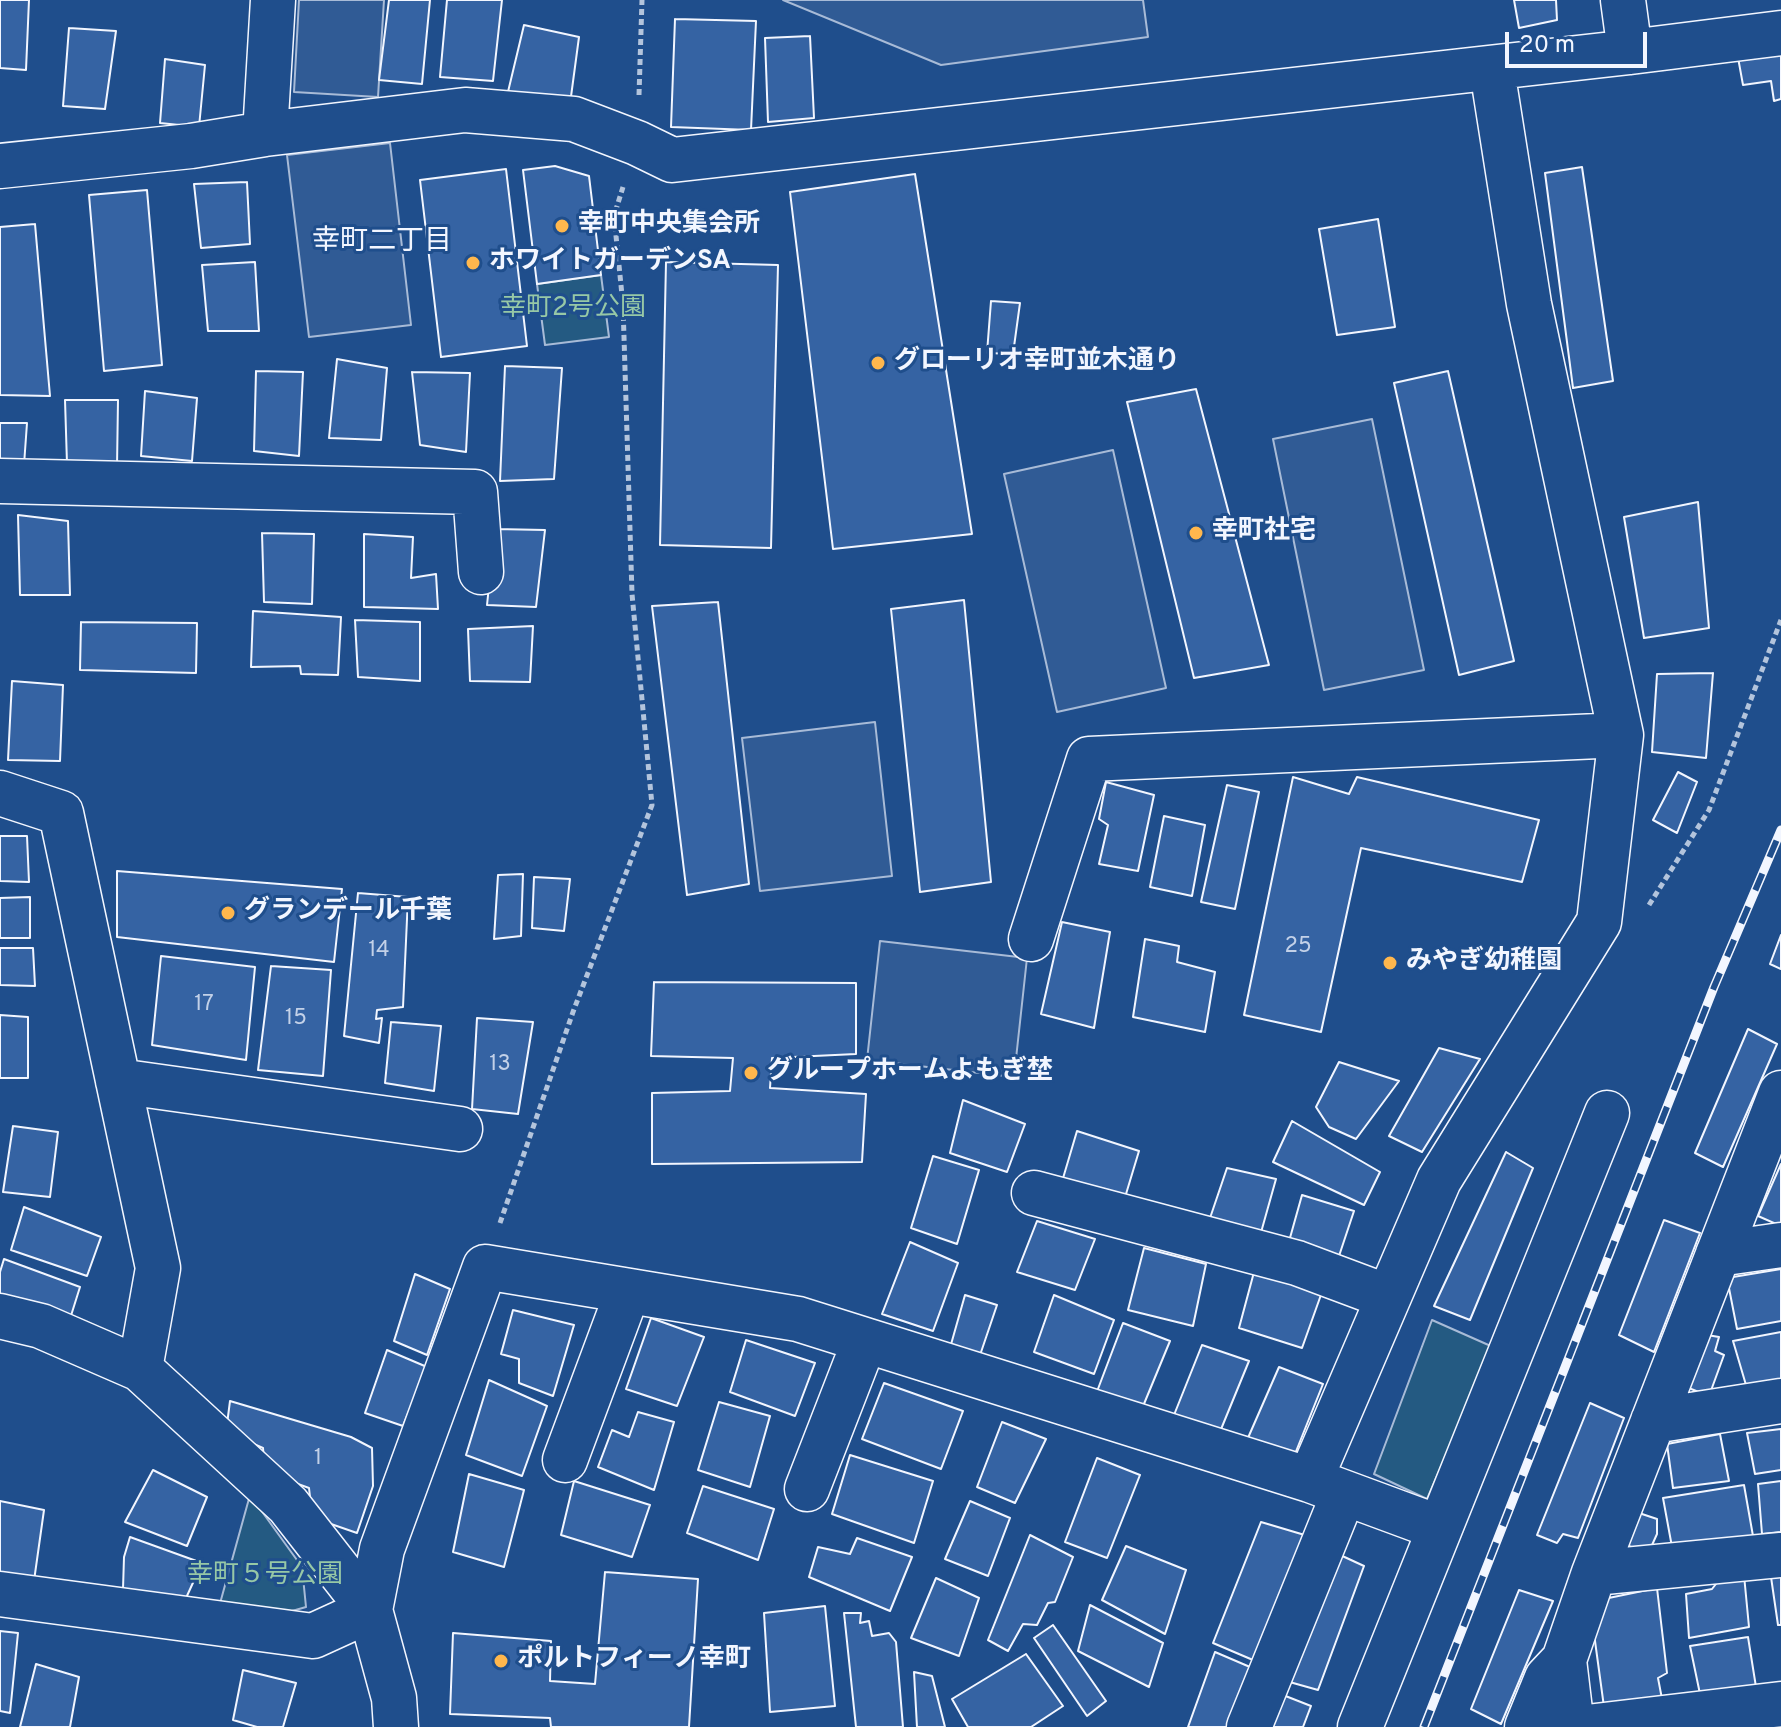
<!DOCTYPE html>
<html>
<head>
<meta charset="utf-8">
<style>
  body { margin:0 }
  #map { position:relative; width:1781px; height:1727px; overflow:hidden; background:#1f4e8c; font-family:Overpass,sans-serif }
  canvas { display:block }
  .scale { position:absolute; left:1505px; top:32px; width:142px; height:36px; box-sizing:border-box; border:4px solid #f2f6ff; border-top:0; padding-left:10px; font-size:24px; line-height:28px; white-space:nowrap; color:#f2f6ff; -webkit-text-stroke:6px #1f4e8c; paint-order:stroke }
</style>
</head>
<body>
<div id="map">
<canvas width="1781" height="1727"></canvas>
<div class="scale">20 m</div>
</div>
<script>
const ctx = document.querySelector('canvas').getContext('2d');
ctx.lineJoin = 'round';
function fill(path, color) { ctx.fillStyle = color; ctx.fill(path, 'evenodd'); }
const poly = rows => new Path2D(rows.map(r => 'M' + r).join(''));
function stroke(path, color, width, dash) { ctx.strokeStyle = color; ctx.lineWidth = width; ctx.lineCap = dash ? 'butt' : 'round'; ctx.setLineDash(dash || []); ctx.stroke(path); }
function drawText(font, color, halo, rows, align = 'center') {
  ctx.font = font + ' Overpass,"Noto Sans JP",sans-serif'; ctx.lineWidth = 6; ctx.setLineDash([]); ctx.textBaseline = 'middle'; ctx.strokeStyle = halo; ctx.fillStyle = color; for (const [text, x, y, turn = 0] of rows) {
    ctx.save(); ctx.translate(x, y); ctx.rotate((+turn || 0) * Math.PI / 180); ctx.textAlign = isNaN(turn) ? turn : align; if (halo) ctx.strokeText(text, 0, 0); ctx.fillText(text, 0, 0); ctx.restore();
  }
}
const green = poly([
  [601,275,609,337,545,345,537,284,601,275],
  [1432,1320,1493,1347,1427,1499,1374,1474,1432,1320],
  [250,1495,302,1567,306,1607,278,1615,219,1607,250,1495]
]);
fill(green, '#245a82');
stroke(green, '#a8bbd7', 2);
const parking = poly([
  [299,0,384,0,378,97,294,92,299,0],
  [783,0,1143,0,1148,37,941,65,783,0],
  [390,143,411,325,309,337,287,155,390,143],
  [1372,419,1424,670,1324,690,1273,439,1372,419],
  [1113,450,1166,688,1057,712,1004,474,1113,450],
  [875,722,892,876,760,891,742,738,875,722],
  [880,941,1027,958,1014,1077,867,1060,880,941]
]);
fill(parking, '#305b95');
stroke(parking, '#a8bbd7', 2);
const building = poly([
  [0,0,29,0,26,70,0,68,0,0],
  [389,0,430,0,422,84,379,80,389,0],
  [447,0,502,0,493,81,440,77,447,0],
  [1514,0,1556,0,1557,20,1519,28,1514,0],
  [675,19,756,21,751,130,671,127,675,19],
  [524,25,579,37,570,104,507,96,524,25],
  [69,28,116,31,105,109,63,106,69,28],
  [810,36,814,118,768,122,765,38,810,36],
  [1781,44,1781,99,1774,101,1771,81,1743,85,1737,52,1781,44],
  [165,59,205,65,199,127,160,123,165,59],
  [555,166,589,176,601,275,537,284,523,170,555,166],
  [1582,167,1613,381,1573,388,1545,173,1582,167],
  [506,169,527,346,441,357,420,180,506,169],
  [915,174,972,534,833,549,790,192,915,174],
  [247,182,250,244,201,248,194,184,247,182],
  [147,190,162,365,104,371,89,195,147,190],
  [1378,219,1395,327,1337,335,1319,229,1378,219],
  [35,224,50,396,0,395,0,227,35,224],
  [255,262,259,331,208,331,202,265,255,262],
  [666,262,778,265,771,548,660,545,666,262],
  [991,301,1020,303,1013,354,987,353,991,301],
  [337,359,387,368,381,440,329,438,337,359],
  [505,366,562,368,554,479,500,481,505,366],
  [256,371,303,372,299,456,254,451,256,371],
  [1448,371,1514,661,1459,675,1394,383,1448,371],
  [412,372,470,373,466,452,420,445,412,372],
  [1196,389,1269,665,1194,678,1127,402,1196,389],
  [145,391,197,398,192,461,141,456,145,391],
  [65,400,118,400,117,467,67,464,65,400],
  [0,423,27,423,24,465,0,465,0,423],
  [1698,502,1709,628,1644,638,1624,517,1698,502],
  [18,515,68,521,70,595,20,595,18,515],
  [495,529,545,530,536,607,487,605,495,529],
  [262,533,314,534,312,604,264,602,262,533],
  [364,534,413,537,411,578,436,574,438,609,364,607,364,534],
  [964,600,991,882,920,892,891,609,964,600],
  [718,602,749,884,687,895,652,606,718,602],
  [253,611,341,617,338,675,301,674,300,666,251,667,253,611],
  [355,620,420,622,420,681,358,677,355,620],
  [81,622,197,623,196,673,80,670,81,622],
  [533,626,530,682,470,681,468,629,533,626],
  [1713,673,1706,758,1652,752,1657,674,1713,673],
  [12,681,63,685,60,761,8,760,12,681],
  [1678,772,1697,782,1677,833,1653,820,1678,772],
  [1293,777,1349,794,1357,777,1539,820,1522,882,1361,848,1321,1032,1244,1015,1293,777],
  [1106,782,1154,795,1138,871,1099,864,1108,825,1099,819,1106,782],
  [1227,785,1259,792,1235,909,1201,902,1227,785],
  [1164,816,1205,825,1192,896,1150,887,1164,816],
  [0,836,27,836,29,882,0,881,0,836],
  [117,871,342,889,334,962,117,937,117,871],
  [523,874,521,936,494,939,498,875,523,874],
  [534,877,570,879,564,931,532,928,534,877],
  [358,893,408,897,403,1007,377,1010,376,1019,382,1018,379,1043,344,1036,358,893],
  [30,897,30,938,0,938,0,898,30,897],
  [1062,922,1110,932,1094,1028,1041,1014,1062,922],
  [1781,935,1781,969,1770,964,1781,935],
  [1145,939,1179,946,1177,962,1215,972,1205,1032,1133,1017,1145,939],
  [0,948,33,948,35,986,0,985,0,948],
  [161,956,255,967,246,1060,152,1045,161,956],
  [271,966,331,970,323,1076,258,1070,271,966],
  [654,982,856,983,856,1054,772,1058,770,1088,866,1094,862,1162,652,1164,652,1093,730,1091,733,1058,651,1056,654,982],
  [0,1015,28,1017,28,1078,0,1078,0,1015],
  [477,1018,533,1022,518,1114,472,1109,477,1018],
  [391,1022,441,1026,434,1091,385,1083,391,1022],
  [1748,1029,1777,1044,1723,1167,1695,1153,1748,1029],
  [1439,1048,1480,1059,1422,1152,1389,1136,1439,1048],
  [1339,1062,1399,1081,1356,1139,1329,1127,1316,1107,1339,1062],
  [963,1100,1025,1124,1007,1172,950,1153,963,1100],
  [1292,1121,1380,1172,1364,1205,1273,1162,1292,1121],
  [13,1126,58,1132,50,1197,3,1192,13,1126],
  [1077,1131,1139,1151,1123,1204,1061,1185,1077,1131],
  [1506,1152,1533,1168,1470,1320,1434,1306,1506,1152],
  [933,1156,979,1170,957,1244,911,1228,933,1156],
  [1781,1164,1781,1226,1758,1216,1781,1164],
  [1227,1168,1276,1179,1260,1236,1209,1221,1227,1168],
  [1302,1195,1354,1211,1336,1265,1288,1245,1302,1195],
  [24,1207,101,1237,87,1276,11,1250,24,1207],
  [1664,1220,1700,1233,1654,1352,1619,1335,1664,1220],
  [1037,1221,1095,1239,1075,1290,1017,1272,1037,1221],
  [910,1242,958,1263,933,1331,882,1314,910,1242],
  [1144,1248,1206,1264,1193,1326,1128,1310,1144,1248],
  [4,1259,80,1287,69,1322,0,1294,0,1272,4,1259],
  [1781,1269,1781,1321,1737,1329,1727,1278,1781,1269],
  [1254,1272,1322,1292,1302,1348,1239,1328,1254,1272],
  [415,1274,450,1289,427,1355,394,1341,415,1274],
  [965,1295,997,1305,976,1367,948,1355,965,1295],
  [1054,1295,1114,1320,1094,1374,1034,1352,1054,1295],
  [513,1310,574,1325,553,1396,519,1383,519,1359,501,1354,513,1310],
  [651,1318,704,1337,677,1406,626,1389,651,1318],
  [1123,1323,1170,1341,1139,1416,1093,1402,1123,1323],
  [1781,1332,1781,1379,1746,1385,1733,1341,1781,1332],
  [1707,1335,1719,1337,1715,1351,1724,1355,1709,1396,1686,1387,1707,1335],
  [746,1340,815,1363,795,1416,730,1392,746,1340],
  [1202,1345,1249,1361,1217,1439,1170,1425,1202,1345],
  [387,1350,427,1367,403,1426,365,1413,387,1350],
  [1279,1367,1323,1384,1291,1464,1244,1447,1279,1367],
  [489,1380,547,1406,522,1476,466,1455,489,1380],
  [884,1383,963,1411,941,1469,862,1439,884,1383],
  [230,1401,351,1437,372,1448,373,1486,357,1533,331,1524,311,1506,309,1488,265,1472,263,1448,226,1432,230,1401],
  [719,1402,770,1416,750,1487,698,1470,719,1402],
  [1590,1403,1624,1418,1578,1538,1563,1534,1557,1543,1537,1535,1590,1403],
  [638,1412,674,1422,654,1490,598,1467,612,1430,629,1437,638,1412],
  [1002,1422,1046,1439,1015,1503,977,1487,1002,1422],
  [1781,1429,1781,1470,1755,1474,1747,1433,1781,1429],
  [1720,1434,1729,1481,1673,1488,1667,1444,1720,1434],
  [850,1455,933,1481,914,1543,832,1514,850,1455],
  [1097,1458,1140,1475,1107,1558,1065,1542,1097,1458],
  [153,1470,207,1497,187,1546,125,1522,153,1470],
  [469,1474,524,1490,504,1567,453,1552,469,1474],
  [574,1481,650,1505,632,1557,561,1535,574,1481],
  [1781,1481,1781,1532,1762,1534,1758,1484,1781,1481],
  [1744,1485,1753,1536,1672,1547,1663,1498,1744,1485],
  [703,1486,774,1509,758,1560,687,1533,703,1486],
  [0,1501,44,1510,33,1588,0,1582,0,1501],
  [970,1501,1010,1518,988,1576,945,1559,970,1501],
  [1639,1513,1657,1519,1657,1534,1648,1554,1624,1544,1639,1513],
  [1261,1522,1308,1536,1260,1663,1213,1643,1261,1522],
  [1030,1535,1073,1557,1055,1602,1048,1603,1037,1625,1023,1624,1008,1651,988,1640,1030,1535],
  [130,1537,202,1563,181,1609,123,1589,124,1557,130,1537],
  [857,1538,912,1557,890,1611,809,1577,818,1547,850,1554,857,1538],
  [1126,1546,1186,1570,1165,1634,1102,1600,1126,1546],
  [1338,1554,1364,1566,1318,1690,1286,1681,1338,1554],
  [605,1572,698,1579,689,1727,551,1727,550,1718,450,1714,453,1633,551,1641,550,1681,595,1684,605,1572],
  [1744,1575,1749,1627,1689,1638,1686,1594,1712,1589,1719,1580,1744,1575],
  [1781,1575,1781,1625,1778,1625,1771,1577,1781,1575],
  [936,1578,979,1598,959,1656,911,1638,936,1578],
  [1657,1588,1667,1673,1658,1678,1662,1699,1604,1707,1592,1619,1599,1600,1657,1588],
  [1519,1590,1553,1601,1501,1724,1471,1709,1519,1590],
  [1090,1605,1163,1643,1149,1687,1078,1651,1090,1605],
  [825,1606,835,1706,770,1712,764,1613,825,1606],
  [844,1613,861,1613,860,1623,869,1621,872,1636,889,1633,896,1642,903,1727,856,1727,844,1613],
  [1053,1625,1106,1701,1087,1716,1034,1638,1053,1625],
  [0,1631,18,1633,10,1713,0,1711,0,1631],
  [1748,1637,1756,1687,1700,1694,1690,1646,1748,1637],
  [1215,1652,1257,1670,1236,1727,1188,1727,1215,1652],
  [1026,1654,1063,1706,1031,1727,968,1727,952,1699,1026,1654],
  [36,1664,79,1677,70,1727,20,1727,36,1664],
  [243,1670,296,1683,283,1727,257,1727,233,1720,243,1670],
  [914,1672,932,1676,945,1727,917,1727,914,1672],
  [1283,1695,1311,1706,1303,1727,1269,1727,1283,1695]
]);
fill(building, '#3563a3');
stroke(building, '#f2f6ff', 2);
const minor = poly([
  [1630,52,1781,33],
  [265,134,465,110,574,119,637,143,672,160,1630,52,1623,0],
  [0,166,191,146,265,134,273,0],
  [0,481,475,492,481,572],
  [0,793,61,813,158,1268,140,1369],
  [1031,939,1089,759,1621,735,1529,304,1492,70],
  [118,1081,460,1129],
  [1034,1193,1297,1263,1388,1297],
  [1718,1254,1781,1245],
  [0,1316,41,1326,140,1369,288,1505,370,1610,394,1698,396,1727],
  [1653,1421,1781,1401],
  [565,1460,628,1291],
  [1310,1480,1439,1180,1599,922,1621,735],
  [807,1489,865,1340],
  [1594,1573,1781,1555],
  [0,1594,313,1636,370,1610,382,1549,485,1267,798,1319,1310,1480,1440,1528],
  [1249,1727,1344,1493],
  [1360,1727,1607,1113],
  [1527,1727,1547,1678,1564,1660],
  [1572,1727,1564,1660,1594,1573,1781,1093],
  [1587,1727,1781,1704]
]);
stroke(minor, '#f2f6ff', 47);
stroke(poly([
  [639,95,642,0],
  [1649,905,1709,810,1781,620],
  [500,1223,573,1012,652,805,632,594,623,305,614,216,623,187]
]), '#b3c4dc', 5, [6, 4]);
stroke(minor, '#1f4e8c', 44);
const rail = poly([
  [1424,1727,1714,987,1781,830]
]);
stroke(rail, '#f2f6ff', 9);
stroke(rail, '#1f4e8c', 6, [18]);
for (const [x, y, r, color] of [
  [562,226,8,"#ffb74d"],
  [473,263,8,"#ffb74d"],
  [878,363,8,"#ffb74d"],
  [1196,533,8,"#ffb74d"],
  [228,913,8,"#ffb74d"],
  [1390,963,8,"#ffb74d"],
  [751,1073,8,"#ffb74d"],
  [501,1661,8,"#ffb74d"]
]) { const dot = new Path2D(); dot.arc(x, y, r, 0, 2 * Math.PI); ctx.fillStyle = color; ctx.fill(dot); stroke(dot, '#1f4e8c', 3); }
drawText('22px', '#c3d1e8', null, [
  ["25",1298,948],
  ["14",379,952],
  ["17",204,1006],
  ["15",296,1020],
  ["13",500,1066],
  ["1",318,1460]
]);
drawText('bold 26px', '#f2f6ff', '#1f4e8c', [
  ["幸町中央集会所",578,226],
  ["ホワイトガーデンSA",489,263],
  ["グローリオ幸町並木通り",894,363],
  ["幸町社宅",1212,533],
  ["グランデール千葉",244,913],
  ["みやぎ幼稚園",1406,963],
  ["グループホームよもぎ埜",767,1073],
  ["ポルトフィーノ幸町",517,1661]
], 'left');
drawText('26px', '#97c8a6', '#1f4e8c', [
  ["幸町2号公園",573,310],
  ["幸町５号公園",265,1577]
]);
drawText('28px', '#f2f6ff', '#1f4e8c', [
  ["幸町二丁目",382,243]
]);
</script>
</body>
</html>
